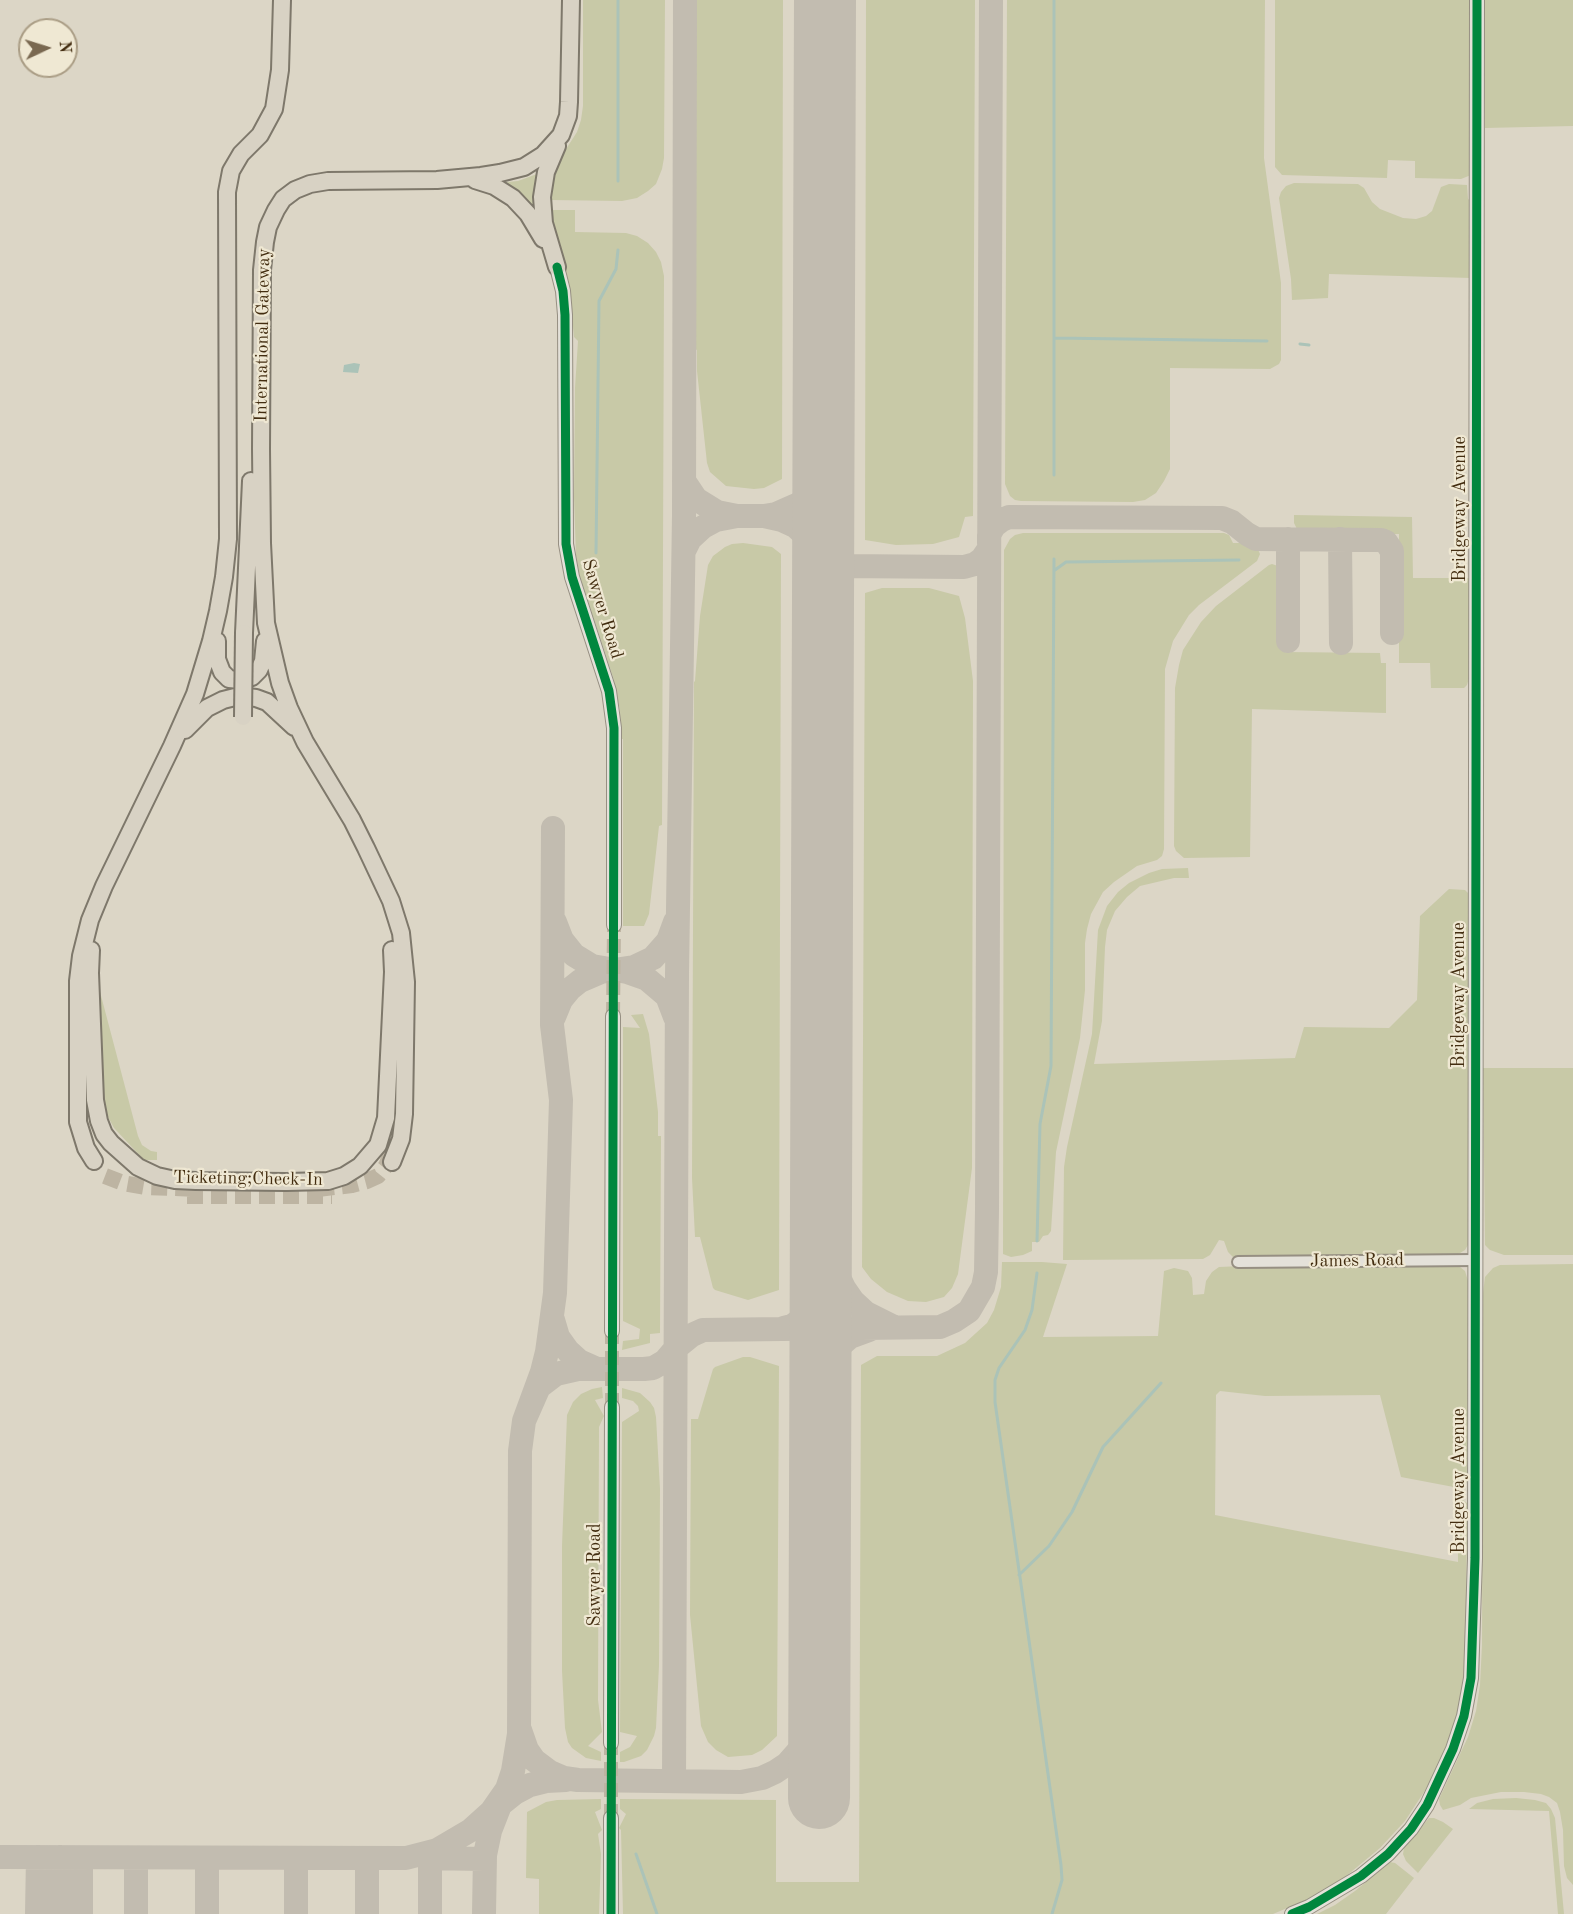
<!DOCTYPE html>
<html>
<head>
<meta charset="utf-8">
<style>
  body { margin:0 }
  #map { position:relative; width:1573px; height:1914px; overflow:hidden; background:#dcd6c6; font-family:"Old Standard TT",serif }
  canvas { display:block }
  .north { position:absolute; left:18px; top:18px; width:60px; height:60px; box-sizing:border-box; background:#efe8d3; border:2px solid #aa9d85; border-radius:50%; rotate:86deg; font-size:16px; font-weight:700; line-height:24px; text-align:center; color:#432d10 }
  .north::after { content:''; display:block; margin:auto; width:21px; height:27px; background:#796850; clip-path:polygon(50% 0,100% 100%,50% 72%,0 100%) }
</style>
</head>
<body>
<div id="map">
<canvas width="1573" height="1914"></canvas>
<div class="north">N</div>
</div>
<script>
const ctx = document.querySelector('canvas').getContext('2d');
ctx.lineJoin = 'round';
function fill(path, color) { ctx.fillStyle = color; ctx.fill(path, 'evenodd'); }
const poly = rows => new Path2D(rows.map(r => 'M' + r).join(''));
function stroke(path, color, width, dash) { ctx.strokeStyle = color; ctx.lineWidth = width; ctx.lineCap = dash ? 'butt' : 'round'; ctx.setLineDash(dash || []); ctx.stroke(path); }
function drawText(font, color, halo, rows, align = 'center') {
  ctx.font = font + ' "Old Standard TT",serif'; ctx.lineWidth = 4.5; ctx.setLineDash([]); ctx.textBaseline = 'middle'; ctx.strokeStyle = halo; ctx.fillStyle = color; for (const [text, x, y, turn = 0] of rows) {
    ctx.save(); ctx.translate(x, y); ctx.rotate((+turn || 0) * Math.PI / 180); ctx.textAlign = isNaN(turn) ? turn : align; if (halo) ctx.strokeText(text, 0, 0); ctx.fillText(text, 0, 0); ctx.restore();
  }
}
fill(poly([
  [583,0,665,0,664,158,662,169,656,184,648,191,637,198,622,201,551,200,548,198,549,187,559,160,577,132,581,120,583,106],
  [696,0,783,0,782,479,764,488,754,489,726,486,710,472,707,463,697,371,697,350,695,349],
  [866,0,975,0,973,516,965,517,959,537,933,544,896,545,865,540],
  [1007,0,1265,0,1264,158,1281,283,1281,360,1279,364,1270,369,1170,368,1170,469,1164,481,1156,493,1145,500,1133,502,1021,501,1015,500,1010,496,1005,484],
  [1275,0,1471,0,1471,175,1461,179,1415,178,1415,161,1388,160,1387,178,1282,175,1275,167],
  [1485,0,1573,0,1573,126,1485,128],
  [537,174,538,217,497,183,518,181],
  [1294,183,1358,184,1364,188,1372,202,1380,209,1403,218,1416,219,1426,216,1432,211,1441,187,1449,184,1467,185,1468,199,1471,201,1471,278,1329,274,1328,298,1292,300,1291,279,1279,198,1281,192,1286,186],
  [552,210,575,210,575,232,626,233,637,236,648,243,656,252,661,262,664,276,662,825,659,826,649,914,644,926,623,926,623,739,621,739,620,710,613,677,580,577,576,556,574,497,575,388,578,341,574,337,569,283,549,214],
  [1294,515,1412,517,1413,578,1471,578,1471,672,1467,685,1464,688,1431,688,1430,663,1399,663,1399,534,1303,534,1297,529,1294,523],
  [1023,533,1224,533,1229,535,1233,543,1252,543,1256,545,1260,554,1257,561,1199,605,1189,615,1173,641,1165,669,1164,849,1162,856,1157,860,1137,866,1114,882,1103,892,1091,914,1087,929,1085,943,1085,990,1080,1038,1056,1152,1051,1231,1048,1235,1043,1236,1039,1242,1032,1242,1032,1251,1023,1255,1011,1257,1003,1254,1004,550,1010,539,1015,535],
  [743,543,772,547,781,554,779,1290,748,1300,715,1290,713,1288,700,1237,695,1237,692,1178,694,682,695,681,700,616,708,565,713,556,725,547,732,544],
  [1272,564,1281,567,1284,573,1284,652,1380,653,1381,663,1386,663,1386,713,1252,709,1250,857,1184,858,1176,851,1174,846,1175,688,1179,665,1183,650,1201,622,1216,606,1269,565],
  [882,588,929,588,959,596,965,618,973,681,972,1168,958,1274,952,1288,944,1297,926,1302,908,1301,887,1292,871,1279,862,1267,865,593],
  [1188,868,1189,878,1174,878,1140,886,1127,897,1115,911,1107,930,1105,947,1102,1021,1094,1064,1295,1058,1304,1027,1389,1028,1417,1000,1420,916,1449,889,1465,890,1469,894,1468,1245,1465,1250,1455,1256,1234,1258,1228,1252,1224,1241,1219,1240,1210,1255,1203,1259,1063,1260,1064,1167,1067,1147,1092,1034,1098,930,1107,906,1118,892,1129,883,1149,873,1162,869],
  [99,988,138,1136,142,1145,151,1151,157,1152,157,1160,144,1160,114,1128,107,1115,103,1096],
  [643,1014,649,1034,658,1112,658,1136,661,1136,660,1333,650,1334,650,1343,622,1350,623,1341,639,1339,640,1329,623,1321,623,1027,640,1028,631,1015],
  [1483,1068,1573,1068,1573,1255,1504,1255,1490,1250,1485,1245],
  [1002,1262,1042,1262,1067,1264,1043,1337,1158,1336,1164,1271,1174,1268,1188,1271,1192,1278,1193,1295,1204,1294,1206,1281,1212,1272,1219,1267,1266,1265,1453,1265,1460,1267,1465,1271,1469,1284,1467,1482,1459,1488,1401,1477,1380,1395,1265,1396,1220,1391,1216,1395,1215,1515,1458,1562,1458,1496,1467,1503,1466,1653,1463,1686,1457,1713,1445,1751,1426,1789,1405,1821,1380,1848,1345,1877,1311,1898,1273,1914,623,1914,621,1830,619,1828,626,1814,620,1809,620,1799,776,1800,776,1882,859,1882,861,1365,877,1356,937,1356,965,1343,987,1323,994,1310,1001,1287],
  [1573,1264,1573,1885,1567,1878,1564,1866,1563,1830,1560,1812,1557,1803,1549,1797,1541,1794,1524,1792,1501,1792,1471,1798,1460,1805,1443,1810,1440,1805,1439,1799,1468,1737,1476,1711,1480,1685,1482,1645,1483,1293,1485,1277,1493,1268,1500,1265],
  [743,1357,750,1357,779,1366,777,1736,762,1750,752,1755,728,1757,716,1750,708,1742,701,1726,690,1615,691,1419,698,1419,713,1369,715,1367],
  [602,1387,603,1398,595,1400,604,1416,599,1427,598,1700,602,1732,588,1746,601,1752,601,1761,586,1758,572,1748,568,1742,565,1728,562,1671,562,1546,567,1415,573,1402,581,1394,592,1389],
  [622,1388,640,1393,650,1402,654,1408,656,1417,660,1489,659,1665,656,1728,654,1736,647,1750,641,1756,624,1762,620,1762,620,1752,630,1747,637,1736,620,1732,622,1422,639,1411,638,1406,633,1401,622,1398],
  [1516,1798,1535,1800,1546,1803,1551,1809,1555,1818,1564,1914,1558,1914,1549,1811,1469,1809,1477,1803,1493,1799],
  [601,1799,601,1809,595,1812,602,1830,598,1834,601,1854,599,1914,539,1914,539,1879,526,1878,527,1812,546,1802,557,1800],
  [1429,1818,1434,1818,1443,1822,1453,1829,1418,1873,1406,1861,1403,1854,1404,1848],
  [1390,1862,1395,1863,1414,1878,1386,1914,1317,1914,1335,1905,1355,1891]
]), '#c8c9a7');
fill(poly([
  [354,363,360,364,358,373,343,372,344,365]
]), '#abc3b8');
stroke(poly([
  [1054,0,1054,475],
  [618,181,618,0],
  [1055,338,1267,341],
  [1300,344,1309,345],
  [596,553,599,301,616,269,618,250],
  [1055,570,1066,562,1239,560],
  [1037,1241,1040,1124,1051,1066,1054,559],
  [1037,1273,1032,1310,1025,1330,999,1368,995,1380,995,1402,1061,1865,1062,1880,1052,1914],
  [1019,1575,1049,1546,1072,1512,1103,1447,1161,1383],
  [636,1854,657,1914]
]), '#abc3b8', 3);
stroke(poly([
  [684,481,696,499,717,512,737,516,764,516,776,514,801,503,810,492,817,481,820,471,823,451],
  [764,516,782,520,795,526,833,561,842,566,964,567,975,564,982,559,989,549],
  [1288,539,1288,641],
  [1340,539,1341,643],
  [989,543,989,535,994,526,1002,520,1009,517,1222,518,1232,522,1247,534,1256,539,1381,540,1386,542,1392,551,1392,633],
  [684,551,690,539,703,527,716,520,737,516],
  [823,595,825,582,831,573,842,567,853,566],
  [555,922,562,940,574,955,592,966,627,972,647,979,667,996,675,1017],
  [554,1017,561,1000,570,989,580,981,601,972,634,967,653,958,668,941,675,922],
  [821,1216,829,1257,844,1288,853,1301,866,1313,892,1326],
  [553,1320,558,1337,568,1351,579,1361,597,1369],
  [784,1328,792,1326,808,1315,817,1302,820,1285],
  [820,1385,825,1365,834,1351,850,1337,869,1330],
  [524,1421,539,1387,556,1374,578,1369,644,1369,653,1368,665,1361,676,1348,692,1335,703,1330,940,1327,954,1321,969,1311,983,1287,986,1272,987,1210,991,0],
  [520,1730,527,1750,534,1760,550,1772,564,1778,578,1780,741,1782,762,1778,775,1772,787,1764,802,1747,812,1725,819,1702],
  [674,1781,677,974,684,515,685,0],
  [500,1805,515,1793,530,1785,546,1781,566,1780],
  [0,1857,406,1858,437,1850,471,1830,491,1812,507,1789,513,1771,519,1734,520,1451,524,1421,542,1372,547,1352,555,1293,561,1100,552,1025,553,828],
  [426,1858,484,1859],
  [37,1914,38,1857],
  [59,1914,60,1857],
  [81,1914,81,1858],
  [136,1914,136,1858],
  [207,1914,207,1858],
  [296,1914,296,1858],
  [367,1914,367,1858],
  [430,1914,430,1858],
  [484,1914,485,1855,490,1831,499,1808]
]), '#c2bcb0', 24);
stroke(poly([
  [819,1798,825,0]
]), '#c2bcb0', 62);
stroke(poly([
  [613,1016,614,925],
  [612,1407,612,1331],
  [611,1818,611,1743]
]), '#bdb4a2', 14, [14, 7]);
stroke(poly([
  [105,1176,123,1183,146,1187,199,1189],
  [318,1189,352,1185,367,1181,378,1176,386,1166,394,1145],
  [187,1196,332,1196]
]), '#bdb4a2', 16, [16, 8]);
const minor = poly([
  [1238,1262,1476,1260]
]);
const tertiary = poly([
  [557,267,563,291,565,315,566,544,572,577,609,691,614,728,614,925],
  [612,1331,613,1016],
  [611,1743,612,1407],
  [611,1914,611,1818],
  [1292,1914,1309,1907,1361,1876,1388,1854,1411,1829,1427,1805,1453,1749,1464,1716,1471,1678,1475,1558,1477,0]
]);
const primary = poly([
  [557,146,546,172,542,197,544,223,557,267],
  [475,180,494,186,513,198,528,214,543,239],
  [244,633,251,481],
  [217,641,217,659,222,672,229,679,240,680,252,677,259,670,263,661,265,641],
  [185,730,207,708,223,700,239,696,256,698,267,702,294,727],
  [91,950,90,973,95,1100,99,1121,104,1134,111,1143,138,1167,157,1176,175,1180,196,1181,286,1182,328,1181,344,1176,360,1166,378,1145,386,1118,393,972,392,950],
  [94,1161,86,1148,78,1122,78,981,81,956,90,920,104,886,172,746,195,694,211,641,218,611,224,577,228,539,227,192,231,171,241,154,260,135,274,109,280,70,282,0],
  [392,1162,401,1139,404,1114,406,982,401,933,391,901,366,848,352,820,305,742,289,708,280,683,266,623,262,543,261,449,262,270,265,242,268,227,276,210,283,199,295,190,310,184,328,181,437,180,481,176,500,173,524,167,543,155,561,135,568,116,569,102,571,0]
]);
stroke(minor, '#968f82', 14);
stroke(tertiary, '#968f82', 16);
stroke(primary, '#7e786b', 20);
stroke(minor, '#e4e1d9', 10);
stroke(tertiary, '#e4e1d9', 14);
stroke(primary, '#d8d2c4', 16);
const primaryBridge = poly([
  [243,717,244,633]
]);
stroke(primaryBridge, '#7e786b', 20, []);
stroke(primaryBridge, '#d8d2c4', 16);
stroke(poly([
  [557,267,563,291,565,315,566,544,572,577,609,691,614,728,611,1914],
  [1292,1914,1309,1907,1361,1876,1388,1854,1411,1829,1427,1805,1453,1749,1464,1716,1471,1678,1475,1558,1477,0]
]), '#00873e', 9);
drawText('18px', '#432d10', '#efe8d3', [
  ["International Gateway",263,335,-89],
  ["Bridgeway Avenue",1460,509,-90],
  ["Sawyer Road",602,609,73],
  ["Bridgeway Avenue",1459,995,-90],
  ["Ticketing;Check-In",248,1179,1],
  ["James Road",1357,1261,-1],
  ["Bridgeway Avenue",1459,1481,-90],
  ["Sawyer Road",595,1575,-90]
]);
</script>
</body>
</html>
